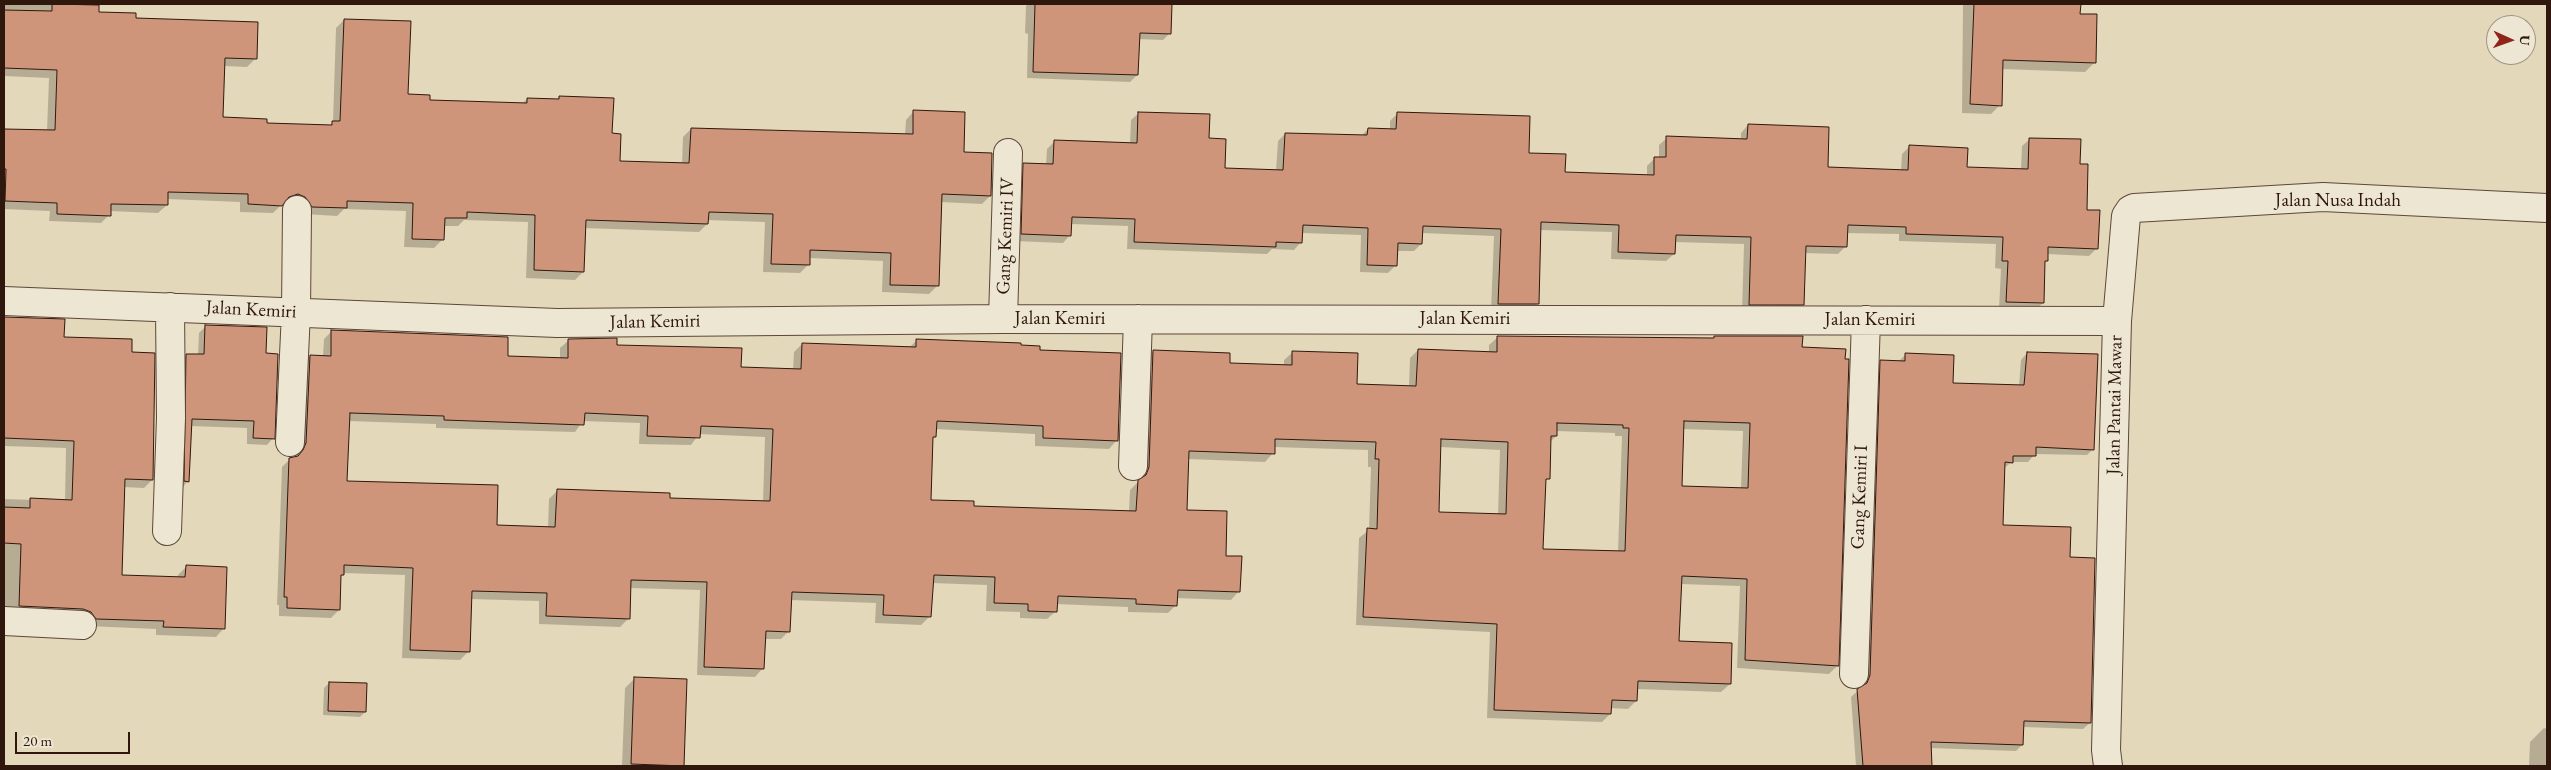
<!DOCTYPE html>
<html>
<head>
<meta charset="utf-8">
<style>
  body { margin:0 }
  #map { position:relative; width:2551px; height:770px; overflow:hidden; background:#e4d8ba; font-family:"EB Garamond",serif }
  canvas { display:block }
  .frame { position:absolute; inset:0; border:5px solid #30170d; pointer-events:none }
  .north { position:absolute; left:2486px; top:15px; width:50px; height:50px; box-sizing:border-box; background:#ede6d2; border:1px solid #a19383; border-radius:50%; rotate:92deg; font-size:14px; font-weight:700; line-height:20px; text-align:center; color:#30170d }
  .north::after { content:''; display:block; margin:auto; width:18px; height:22px; background:#8f2418; clip-path:polygon(50% 0,100% 100%,50% 72%,0 100%) }
  .scale { position:absolute; left:15px; top:732px; width:115px; height:22px; box-sizing:border-box; border:2px solid #30170d; border-top:0; padding-left:6px; font-size:15px; line-height:18px; white-space:nowrap; color:#30170d; -webkit-text-stroke:4px #ede6d2; paint-order:stroke }
</style>
</head>
<body>
<div id="map">
<canvas width="2551" height="770"></canvas>
<div class="frame"></div>
<div class="north">U</div>
<div class="scale">20 m</div>
</div>
<script>
const ctx = document.querySelector('canvas').getContext('2d');
ctx.lineJoin = 'round';
function fill(path, color) { ctx.fillStyle = color; ctx.fill(path, 'evenodd'); }
const poly = rows => new Path2D(rows.map(r => 'M' + r).join(''));
function stroke(path, color, width, dash) { ctx.strokeStyle = color; ctx.lineWidth = width; ctx.lineCap = dash ? 'butt' : 'round'; ctx.setLineDash(dash || []); ctx.stroke(path); }
function drawText(font, color, halo, rows, align = 'center') {
  ctx.font = font + ' "EB Garamond",serif'; ctx.lineWidth = 4.5; ctx.setLineDash([]); ctx.textBaseline = 'middle'; ctx.strokeStyle = halo; ctx.fillStyle = color; for (const [text, x, y, turn = 0] of rows) {
    ctx.save(); ctx.translate(x, y); ctx.rotate((+turn || 0) * Math.PI / 180); ctx.textAlign = isNaN(turn) ? turn : align; if (halo) ctx.strokeText(text, 0, 0); ctx.fillText(text, 0, 0); ctx.restore();
  }
}
fill(poly([
  [4,4,98,6,98,13,135,19,255,59,247,67,224,66,222,118,266,124,329,127,333,122,336,28,344,20,407,96,429,101,522,104,527,99,557,100,560,97,611,134,618,162,682,164,683,137,691,129,905,135,906,120,914,111,962,153,990,196,982,204,940,202,937,286,929,294,882,292,883,261,809,258,808,265,800,273,763,272,765,222,707,220,707,224,699,232,584,228,583,272,575,280,526,278,528,222,464,220,458,226,443,226,443,239,434,248,404,247,406,211,344,209,337,216,304,214,288,202,282,204,273,213,240,212,240,202,167,199,167,205,158,213,109,211,109,215,101,223,49,221,50,211,4,209,4,130,47,131,49,78,4,76],
  [1028,4,1171,4,1170,33,1163,40,1138,39,1137,75,1130,82,1027,78,1028,34,1025,33,1026,6],
  [1963,4,2079,4,2079,15,2095,62,2085,72,2002,69,2000,105,1991,114,1962,113],
  [1139,113,1208,139,1224,169,1276,171,1278,141,1285,134,1361,136,1368,129,1390,130,1390,121,1398,113,1528,154,1564,173,1647,176,1647,166,1655,158,1659,158,1659,145,1667,138,1741,140,1741,133,1748,125,1826,169,1901,171,1902,154,1909,147,1966,168,2021,170,2022,146,2030,139,2079,165,2086,211,2097,248,2089,256,2047,254,2044,263,2043,303,2035,310,1999,309,2001,269,1995,268,1996,244,1899,241,1899,234,1846,233,1846,246,1838,254,1804,253,1802,304,1795,312,1742,312,1744,244,1674,242,1674,254,1666,261,1611,259,1612,232,1540,230,1537,304,1530,311,1491,311,1494,236,1422,233,1421,244,1414,251,1396,251,1396,265,1388,273,1360,272,1361,235,1302,233,1301,242,1294,250,1272,249,1267,254,1127,249,1128,226,1071,224,1070,235,1063,243,1014,241,1016,172,1024,164,1046,165,1047,149,1054,142,1130,144,1131,120],
  [4,318,64,320,63,338,131,353,152,480,144,488,124,487,120,576,178,578,178,575,186,567,224,628,216,637,156,635,156,629,88,626,4,613,4,499,65,501,66,448,4,446],
  [206,326,265,354,273,438,267,445,247,444,247,428,190,426,188,481,182,488,180,362,187,355,198,355,199,333],
  [332,331,506,357,560,359,560,348,569,340,740,368,793,370,794,352,802,344,909,348,917,340,1020,346,1039,352,1117,440,1109,449,1035,446,1035,434,935,429,935,436,931,440,929,501,972,507,1129,512,1130,490,1139,481,1141,476,1145,360,1153,352,1229,364,1284,366,1284,360,1293,352,1356,386,1409,387,1410,358,1418,350,1489,353,1489,345,1498,337,1801,348,1837,666,1829,674,1737,668,1740,586,1680,584,1678,642,1730,684,1721,692,1636,689,1636,701,1628,709,1610,708,1610,714,1602,722,1487,718,1490,632,1356,625,1359,538,1369,530,1371,467,1368,467,1368,450,1274,447,1273,453,1265,462,1188,459,1186,511,1224,557,1239,591,1231,600,1176,598,1176,605,1168,613,1128,612,1128,607,1056,604,1056,611,1047,619,1020,618,1020,612,986,611,987,585,932,583,930,616,921,625,875,623,876,603,790,600,789,631,781,639,764,639,763,668,755,677,697,675,700,590,630,588,629,618,620,627,539,624,539,601,470,599,468,652,460,660,402,658,405,575,343,573,340,577,339,610,331,618,279,616,279,605,277,605,282,467,290,459,296,457,298,452,302,364,310,356,323,356,324,339],
  [348,421,436,424,436,428,575,432,583,421,640,423,639,444,691,445,699,434,765,437,763,502,669,499,557,491,549,499,548,528,495,526,346,483],
  [1682,429,1743,431,1741,489,1680,487],
  [1556,431,1615,433,1615,436,1622,436,1618,552,1542,550,1544,482,1548,478,1550,442,1556,436],
  [1440,447,1500,450,1498,515,1437,513],
  [2027,353,2093,449,2087,455,2035,454,2028,462,2012,462,2004,468,2002,526,2068,558,2090,723,2083,729,2023,727,2022,745,2016,751,1930,748,1931,766,1856,766,1851,697,1862,687,1864,682,1874,368,1881,361,1899,361,1905,355,1952,384,2019,386,2021,360],
  [635,678,683,765,682,766,622,766,625,688],
  [329,683,365,712,360,717,323,715,324,688],
  [2544,728,2547,729,2547,766,2529,766,2530,742]
]), '#0003');
const building = poly([
  [52,4,99,5,99,12,136,13,136,18,258,22,257,59,225,58,223,117,267,119,267,123,332,125,332,121,340,121,344,19,411,21,408,94,430,95,430,100,527,103,527,98,559,99,559,96,614,98,612,133,621,134,620,161,689,163,691,128,913,134,913,110,965,112,964,152,992,153,991,196,942,194,939,286,890,285,891,253,810,250,810,265,771,264,773,214,709,212,708,224,586,220,584,272,534,270,535,215,467,212,467,218,445,218,444,240,412,239,413,203,347,201,347,208,312,207,305,197,298,194,289,197,282,206,248,204,248,194,168,192,168,205,111,204,111,216,57,214,57,203,5,201,6,169,4,169,4,129,55,130,57,70,4,68,4,10,52,11,52,4],
  [1035,4,1172,4,1171,34,1140,33,1138,75,1033,72,1035,4],
  [1974,4,2081,4,2080,14,2097,14,2096,63,2003,60,2002,106,1970,104,1974,4],
  [1138,112,1210,114,1209,138,1226,139,1225,168,1283,170,1285,133,1367,135,1368,128,1396,129,1397,112,1530,116,1529,153,1566,154,1565,172,1654,175,1654,157,1666,157,1666,136,1747,139,1748,124,1829,127,1828,167,1908,170,1909,145,1968,148,1967,167,2028,169,2029,138,2081,139,2080,164,2088,164,2087,210,2100,210,2098,249,2048,247,2048,261,2045,261,2044,303,2006,302,2008,261,2002,261,2003,237,1906,234,1906,227,1848,225,1847,247,1806,246,1804,305,1749,305,1751,237,1676,235,1675,254,1618,252,1619,225,1541,222,1539,304,1498,304,1501,229,1423,226,1422,244,1398,243,1397,266,1367,265,1368,228,1303,225,1302,243,1276,242,1276,247,1134,242,1135,219,1072,217,1071,236,1021,234,1023,163,1053,164,1054,140,1137,143,1138,112],
  [4,317,65,319,64,337,132,339,132,352,155,353,153,480,125,479,122,575,185,577,186,565,227,567,225,629,163,627,164,621,96,619,91,612,83,609,19,606,21,544,4,543,4,507,30,508,30,498,72,500,74,441,4,438,4,317],
  [205,325,267,327,266,353,278,354,275,439,253,438,254,421,192,419,189,482,184,481,186,354,204,354,205,325],
  [331,330,508,337,508,356,568,358,568,339,617,338,617,345,742,348,741,367,801,369,802,343,916,347,916,339,1021,343,1021,345,1040,346,1040,350,1121,353,1118,441,1043,438,1043,426,937,421,936,437,933,437,931,500,974,501,974,506,1136,511,1138,480,1146,475,1149,467,1153,350,1230,353,1230,363,1292,365,1292,351,1358,353,1357,384,1416,386,1418,349,1497,352,1497,336,1714,338,1714,336,1803,336,1802,347,1846,349,1845,359,1849,359,1839,666,1745,660,1747,579,1682,576,1679,641,1732,643,1731,684,1638,681,1637,701,1612,700,1611,714,1494,710,1497,624,1363,617,1367,528,1377,529,1379,459,1375,459,1376,442,1275,439,1275,454,1189,451,1187,510,1227,511,1226,556,1242,556,1240,592,1178,590,1177,606,1136,604,1136,599,1058,596,1057,612,1028,611,1028,604,994,603,995,577,934,575,931,617,883,615,884,595,792,592,790,632,766,631,764,669,704,667,707,582,631,580,630,619,546,616,547,593,472,591,470,652,410,650,413,568,344,565,344,575,341,575,340,610,287,608,287,597,284,597,289,458,298,456,303,450,306,443,310,355,331,356,331,330],
  [350,413,444,416,444,420,584,425,585,413,648,416,647,436,700,438,701,426,773,429,770,501,670,498,670,493,557,489,555,527,497,525,498,485,347,481,350,413],
  [1684,421,1750,423,1748,488,1682,486,1684,421],
  [1557,423,1623,425,1623,428,1629,428,1625,551,1543,549,1546,479,1550,479,1551,436,1557,436,1557,423],
  [1441,439,1508,442,1506,514,1439,512,1441,439],
  [2027,352,2098,354,2094,450,2036,447,2036,456,2013,456,2013,463,2005,462,2003,525,2071,527,2070,557,2095,558,2091,723,2024,721,2023,745,1931,742,1932,766,1863,766,1857,689,1867,683,1870,675,1880,360,1905,361,1905,353,1954,355,1953,383,2024,385,2027,352],
  [634,677,687,679,684,766,631,764,634,677],
  [329,682,367,683,366,712,328,711,329,682]
]);
fill(building, '#ce957b');
stroke(building, '#30170d', 1);
const minor = poly([
  [4,301,557,323,1003,319,2117,321],
  [1003,319,1008,153],
  [290,442,296,312,297,210],
  [1133,466,1138,319],
  [167,531,171,418,170,307],
  [4,621,82,625],
  [1854,674,1866,320],
  [2108,766,2106,750,2117,321,2126,216,2130,210,2134,208,2323,197,2547,208]
]);
stroke(minor, '#5d4738', 30);
stroke(minor, '#ede6d2', 28);
drawText('19px', '#30170d', '#ede6d2', [
  ["Jalan Nusa Indah",2338,201],
  ["Gang Kemiri IV",1006,236,-88],
  ["Jalan Kemiri",251,310,3],
  ["Jalan Kemiri",1060,319],
  ["Jalan Kemiri",1465,319],
  ["Jalan Kemiri",1870,320],
  ["Jalan Kemiri",655,322,-1],
  ["Jalan Pantai Mawar",2115,405,-89],
  ["Gang Kemiri I",1860,497,-88]
]);
</script>
</body>
</html>
